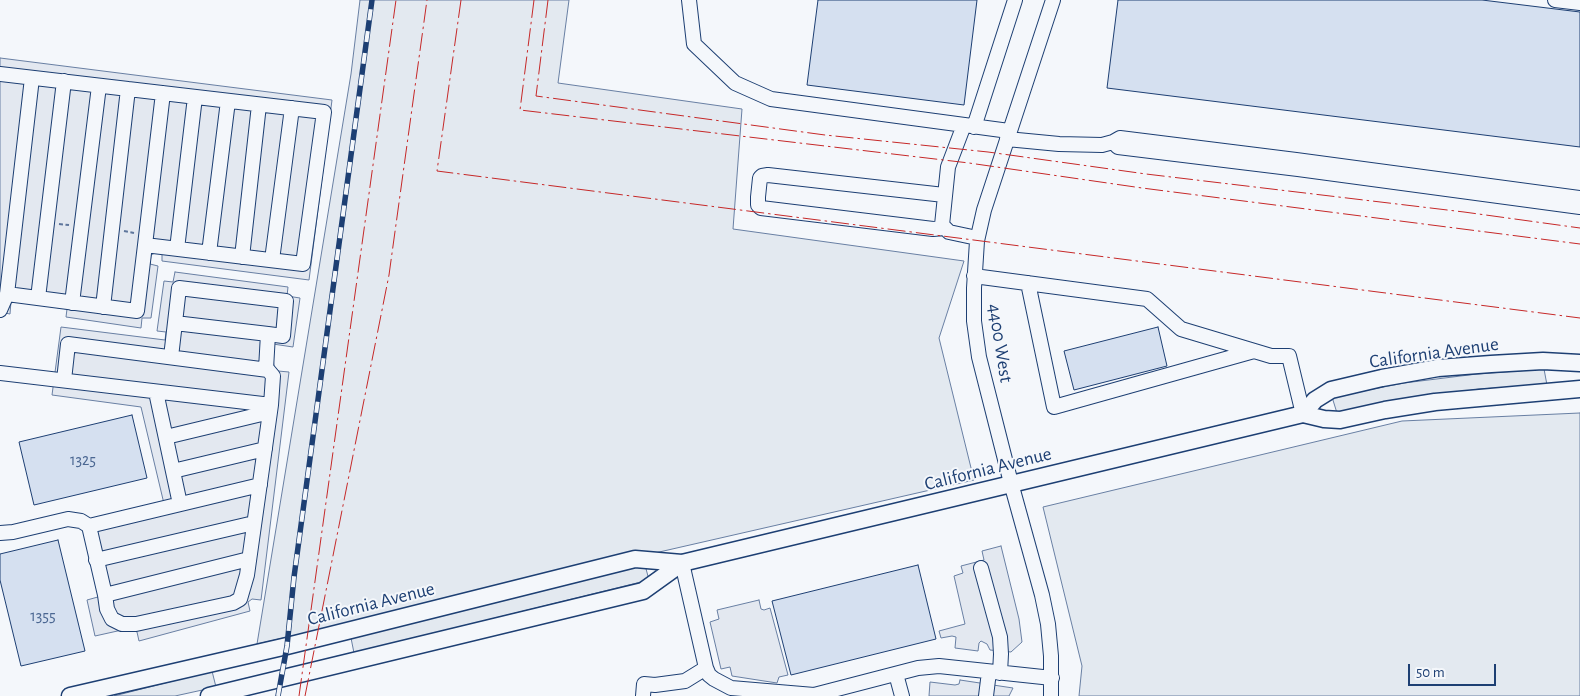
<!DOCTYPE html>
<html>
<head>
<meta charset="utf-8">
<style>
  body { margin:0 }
  #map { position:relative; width:1580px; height:696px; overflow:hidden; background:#f4f7fb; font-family:"Alegreya Sans",sans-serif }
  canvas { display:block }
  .scale { position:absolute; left:1408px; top:664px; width:88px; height:22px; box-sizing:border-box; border:2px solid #1d3f73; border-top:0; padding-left:6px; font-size:15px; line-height:18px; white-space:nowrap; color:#1d3f73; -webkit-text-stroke:4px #f4f7fb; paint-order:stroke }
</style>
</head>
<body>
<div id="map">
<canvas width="1580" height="696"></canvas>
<div class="scale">50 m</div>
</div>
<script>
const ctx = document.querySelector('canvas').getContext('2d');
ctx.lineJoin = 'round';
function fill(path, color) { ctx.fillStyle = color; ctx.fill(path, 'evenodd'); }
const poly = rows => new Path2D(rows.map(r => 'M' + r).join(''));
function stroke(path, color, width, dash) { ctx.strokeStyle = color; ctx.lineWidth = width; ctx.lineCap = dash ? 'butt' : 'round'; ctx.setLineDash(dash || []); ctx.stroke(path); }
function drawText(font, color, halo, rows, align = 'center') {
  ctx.font = font + ' "Alegreya Sans",sans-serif'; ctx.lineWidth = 4; ctx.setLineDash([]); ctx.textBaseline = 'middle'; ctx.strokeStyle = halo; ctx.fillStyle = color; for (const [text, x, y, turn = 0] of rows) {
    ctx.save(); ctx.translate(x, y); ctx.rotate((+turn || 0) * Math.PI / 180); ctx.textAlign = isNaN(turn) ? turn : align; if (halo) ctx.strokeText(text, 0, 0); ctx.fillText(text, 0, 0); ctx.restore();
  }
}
const green = poly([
  [360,0,569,0,558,83,742,109,733,229,964,261,939,338,974,480,257,644,351,74,360,0],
  [1544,369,1547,385,1479,389,1407,400,1337,413,1332,397,1404,383,1477,374,1544,369],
  [1580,413,1580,696,1079,696,1082,666,1043,507,1402,421,1580,413],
  [645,565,649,580,354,653,351,638,645,565],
  [212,671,216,687,175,696,114,696,212,671]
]);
fill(green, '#e3e9f0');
stroke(green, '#687fa3', 1);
const parking = poly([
  [0,58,332,100,309,280,162,261,162,253,157,252,151,255,150,264,158,266,151,318,142,318,141,328,66,317,67,309,11,301,10,314,0,312,0,58],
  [175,272,288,287,287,296,300,298,293,347,273,344,272,350,274,366,278,371,289,372,261,600,252,599,248,602,250,611,139,641,137,632,131,628,95,636,87,600,105,595,89,526,165,508,141,407,52,395,61,327,165,340,166,332,157,331,164,281,173,282,175,272],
  [1001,546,1019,619,1022,642,1011,652,990,650,987,644,981,641,979,643,978,651,955,648,956,637,952,636,941,638,939,631,965,624,954,576,963,573,961,566,984,560,982,551,1001,546],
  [759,600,761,609,764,610,770,608,788,675,779,677,777,683,732,676,730,667,721,669,710,622,719,619,717,610,759,600],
  [960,680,1013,688,1009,696,929,696,930,682,955,685,959,684,960,680]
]);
fill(parking, '#e3e8f0');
stroke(parking, '#687fa3', 1);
const building = poly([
  [818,0,977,0,964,105,807,85,818,0],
  [1118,0,1482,0,1580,12,1580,147,1107,88,1118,0],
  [1158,327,1167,366,1074,390,1064,351,1158,327],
  [132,415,147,478,34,505,19,442,132,415],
  [58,540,85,651,21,666,0,580,0,554,58,540],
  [918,565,936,639,791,675,772,601,918,565]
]);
fill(building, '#d5e0f0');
stroke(building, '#1d3f73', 1);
const minor = poly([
  [689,0,694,44,735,83,771,99,1009,131],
  [1555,0,1580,3],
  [0,74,324,112,303,264,145,245,137,311,7,294,0,310],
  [964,125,948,167,942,225,949,232,977,238],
  [974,127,1015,0],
  [1007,139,1059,144,1102,145,1113,142],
  [1580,198,1296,160,1120,138,1113,142,1118,147,1298,169,1580,207],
  [944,228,933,229,761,208,758,205,758,197,760,178,762,176,768,175,944,195],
  [145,245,163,93],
  [177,249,195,97],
  [209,253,228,101],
  [242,257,259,105],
  [272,260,292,108],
  [974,276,1147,299,1181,329,1271,356,1289,356,1303,414],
  [1028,283,1054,407,1254,351],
  [7,294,32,78],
  [38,298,64,81],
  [72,303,99,86],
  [103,307,128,89],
  [175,323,268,334],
  [171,357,179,288,286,301,283,336,268,334,266,369],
  [0,373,271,405,247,575,240,599,233,603,136,624,122,624,112,619,107,609,105,595,89,526,81,521,68,519,13,532,0,533],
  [64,380,68,344,268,370,273,376,271,405],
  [156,392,180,504],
  [166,437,270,412],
  [173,471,265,449],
  [89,526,260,485],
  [96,560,254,523],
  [682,563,706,668,709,675,714,679,731,688,814,695,918,668,939,666,1052,678],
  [981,568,1000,637,1001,654,1000,673],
  [105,595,249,559],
  [896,674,902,696],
  [643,696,644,684,655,685,685,681,706,668],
  [986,696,989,672],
  [1051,696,1051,656,1048,624,1042,595,1011,483,979,357,974,321,974,288,977,241,984,210,1053,0]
]);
const major = poly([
  [1303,414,1315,400,1331,390,1382,378,1438,368,1491,364,1543,361,1580,363],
  [70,696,287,646,635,559,682,563,1303,414,1324,419,1340,420,1385,410,1435,402,1580,389],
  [209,696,643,591,682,563]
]);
stroke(minor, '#1d3f73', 16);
stroke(major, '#1d3f73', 19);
stroke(poly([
  [59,224,69,225],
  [124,231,134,233]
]), '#5e769c', 2, [4, 2.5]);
stroke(minor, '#f4f7fb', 14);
stroke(major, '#f4f7fb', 16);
const rail = poly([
  [278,696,287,646,294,577,372,0]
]);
stroke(rail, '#1d3f73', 5.5);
stroke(rail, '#f4f7fb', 4, [11]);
stroke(poly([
  [461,0,437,171,1580,318],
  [534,0,520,110,969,163,1142,188,1580,244],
  [548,0,536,96,825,135,988,152,1146,174,1464,212,1580,228],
  [299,696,396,0],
  [305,696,389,275,427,0]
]), '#c62828', 1, [18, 4, 2.5, 4]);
drawText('16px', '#4b6792', null, [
  ["1325",83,460],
  ["1355",43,616]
]);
drawText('19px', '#1d3f73', '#f4f7fb', [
  ["4400 West",1000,343,81],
  ["California Avenue",1434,353,-8],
  ["California Avenue",988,469,-14],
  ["California Avenue",371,604,-14]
]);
</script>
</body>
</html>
